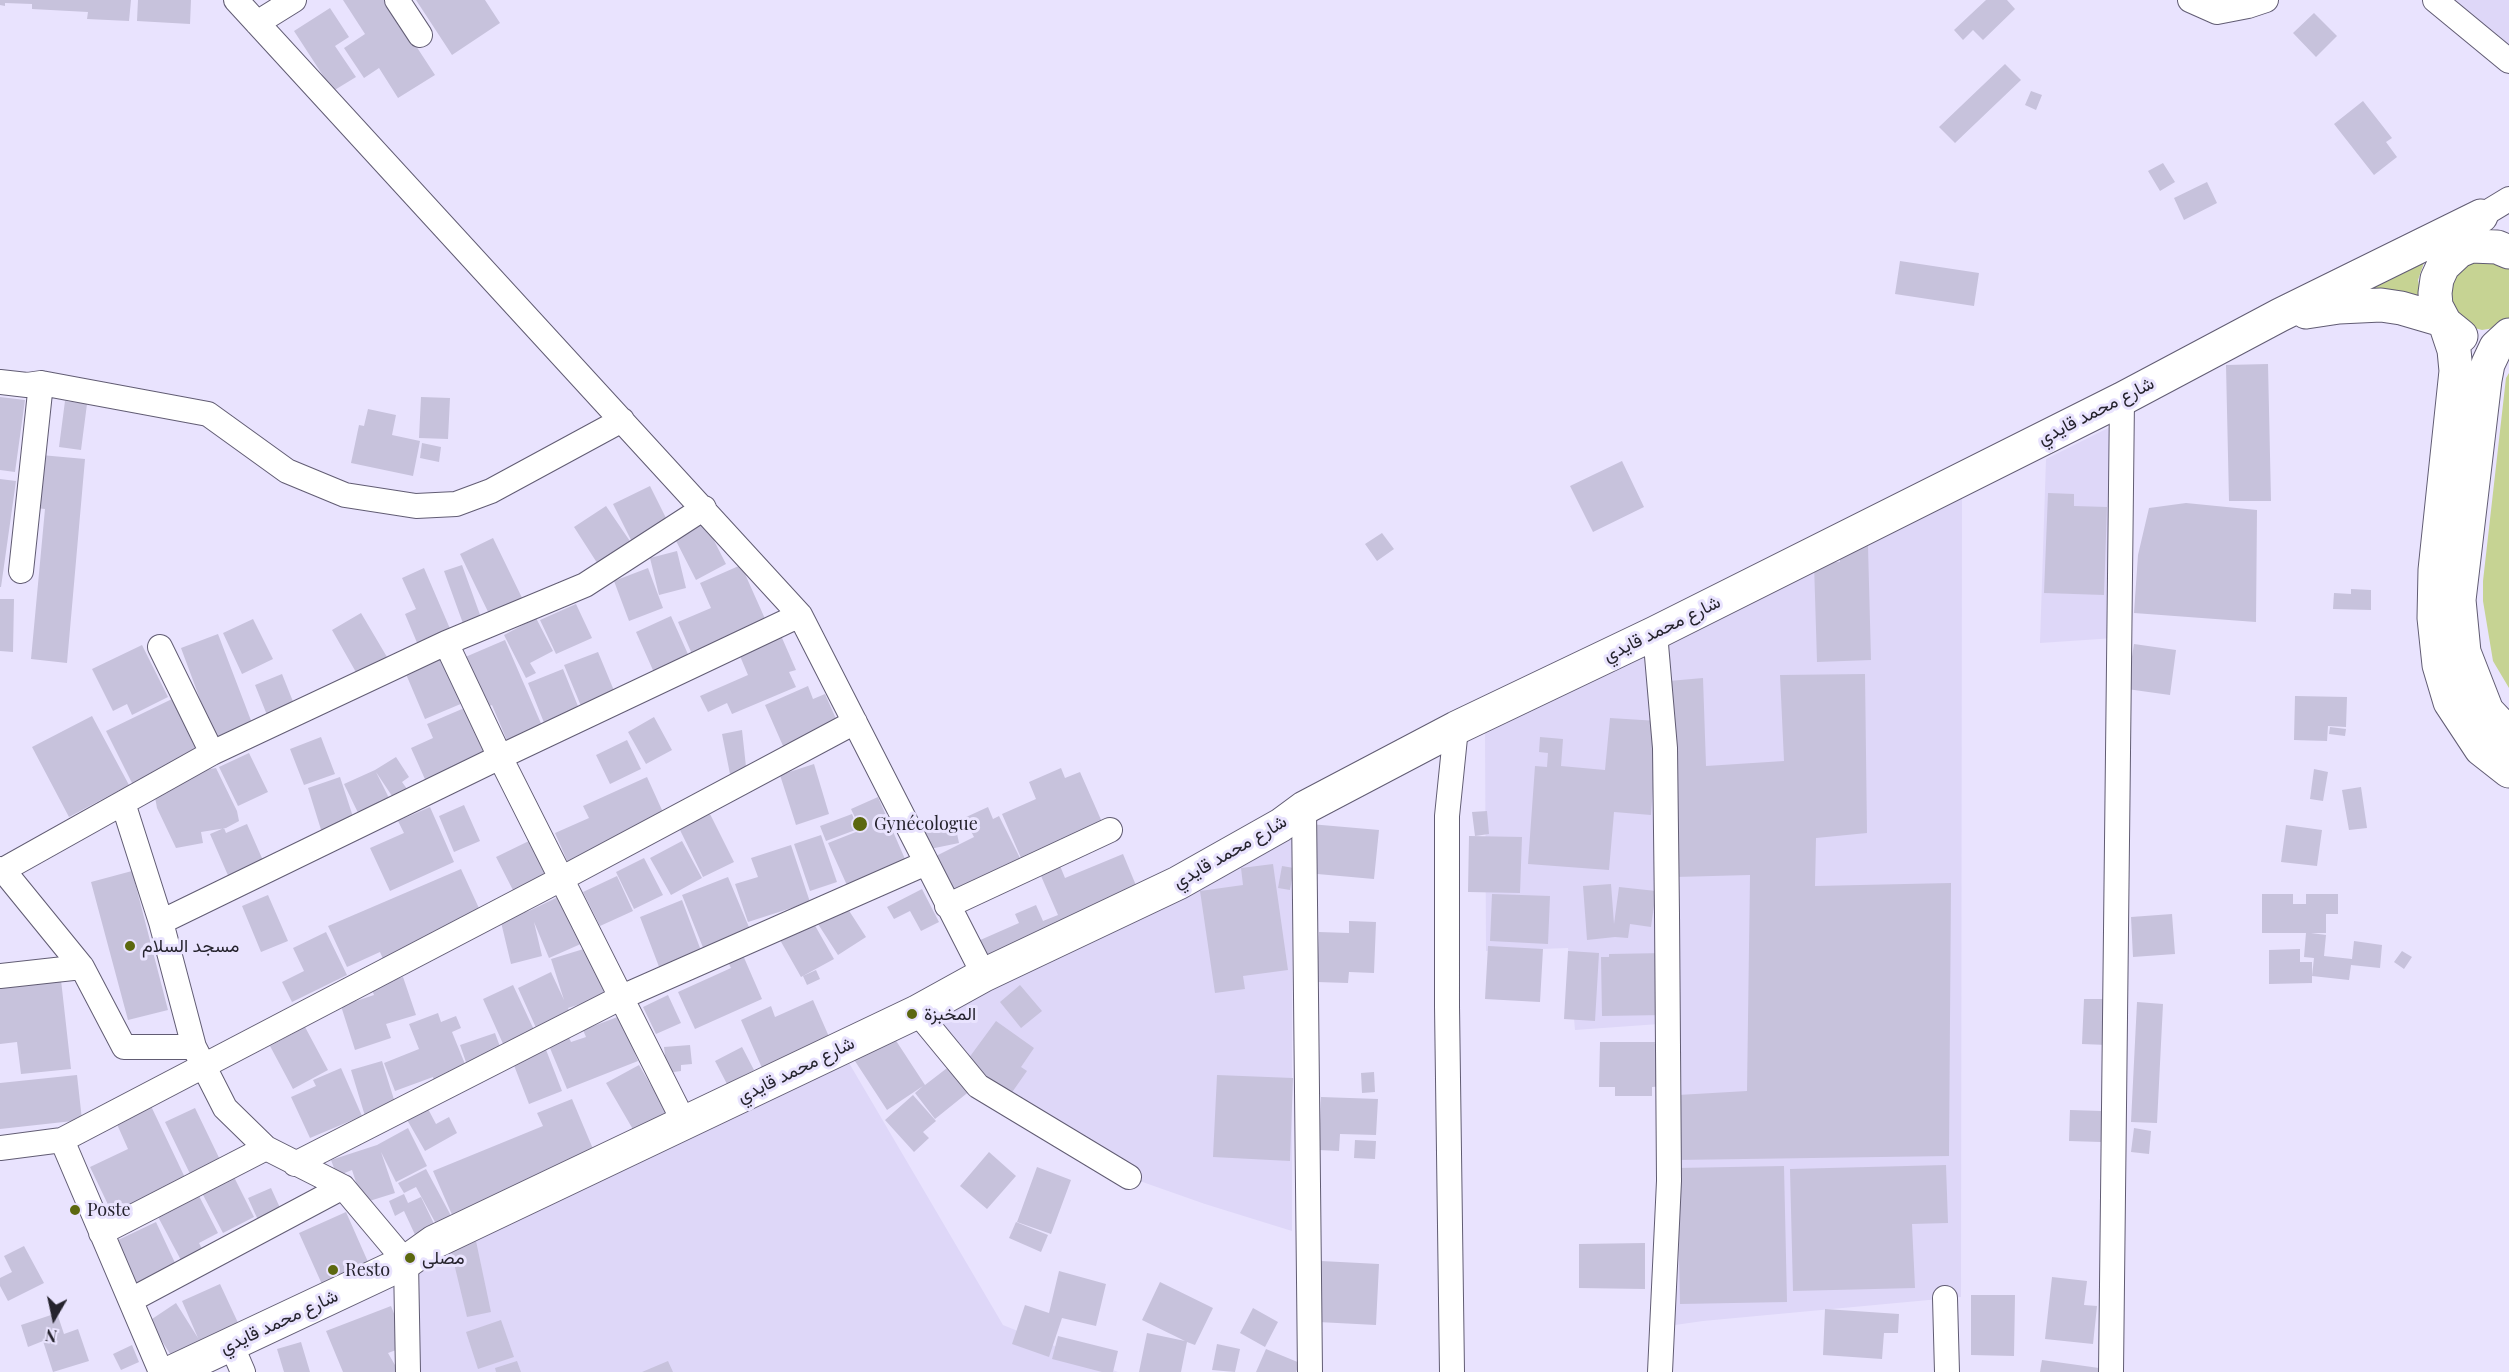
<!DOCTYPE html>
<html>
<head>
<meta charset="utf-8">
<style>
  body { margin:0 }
  #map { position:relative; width:2509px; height:1372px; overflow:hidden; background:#e9e3fe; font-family:"Playfair Display",serif }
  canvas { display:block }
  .north { position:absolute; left:24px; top:1288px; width:60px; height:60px; -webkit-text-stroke:4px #e9e3fe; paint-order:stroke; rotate:189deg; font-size:16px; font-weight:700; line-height:24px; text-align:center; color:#25232d }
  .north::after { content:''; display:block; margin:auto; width:21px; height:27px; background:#25232d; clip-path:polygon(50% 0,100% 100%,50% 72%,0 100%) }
</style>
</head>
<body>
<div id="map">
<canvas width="2509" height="1372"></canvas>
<div class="north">N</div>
</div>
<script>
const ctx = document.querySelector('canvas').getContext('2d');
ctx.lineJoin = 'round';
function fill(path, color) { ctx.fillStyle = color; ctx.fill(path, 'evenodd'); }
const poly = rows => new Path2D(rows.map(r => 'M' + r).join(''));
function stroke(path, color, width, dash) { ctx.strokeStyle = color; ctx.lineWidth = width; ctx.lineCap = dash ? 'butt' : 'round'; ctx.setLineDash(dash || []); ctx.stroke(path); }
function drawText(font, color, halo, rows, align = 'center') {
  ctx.font = font + ' "Playfair Display",Vazirmatn,serif'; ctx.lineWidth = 6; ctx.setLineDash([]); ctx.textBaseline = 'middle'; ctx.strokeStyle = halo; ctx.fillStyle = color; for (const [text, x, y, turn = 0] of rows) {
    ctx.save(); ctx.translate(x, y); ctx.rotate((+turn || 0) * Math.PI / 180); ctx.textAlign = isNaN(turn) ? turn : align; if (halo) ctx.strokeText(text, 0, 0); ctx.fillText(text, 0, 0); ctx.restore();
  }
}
fill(poly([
  [2445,0,2509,0,2509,67],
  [2120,422,2115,638,2040,643,2046,459],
  [1962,497,1961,1297,1703,1321,1668,1326,1673,1023,1575,1030,1568,948,1486,951,1485,730],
  [1292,823,1292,1231,1205,1204,1080,1160,904,1010],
  [849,1063,1003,1325,1118,1372,411,1372,409,1260]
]), '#ded7f8');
fill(poly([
  [2426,257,2418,280,2422,302,2348,293],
  [2476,258,2509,267,2509,320,2494,328,2482,330,2471,327,2462,321,2450,302,2451,280,2457,270],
  [2509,373,2509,688,2493,661,2483,601,2483,581,2506,378]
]), '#c6d393');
fill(poly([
  [0,0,131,0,129,21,87,19,88,12,32,9,32,4,5,3,5,6,0,5],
  [138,0,191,0,190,24,137,21],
  [343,0,386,0,435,75,398,98,379,68,364,78,344,48,365,34],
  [416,0,485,0,500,23,452,55],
  [1986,0,2007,0,2015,9,1983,40,1973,30,1963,40,1954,30],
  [330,8,349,37,335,46,356,77,333,91,294,31],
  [2314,13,2337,36,2316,57,2293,33],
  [2005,64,2021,80,1955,143,1939,127],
  [2031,91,2042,95,2036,110,2025,105],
  [2363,101,2392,138,2386,142,2397,157,2374,175,2334,124],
  [2163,163,2175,182,2160,191,2148,171],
  [2207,182,2217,203,2184,220,2174,198],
  [1900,261,1979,273,1974,306,1895,294],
  [2268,364,2271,501,2229,501,2226,365],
  [0,397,25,400,15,472,0,470],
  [421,397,450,398,448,439,419,438],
  [65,401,87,404,81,450,59,447],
  [368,409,396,415,392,435,420,441,413,476,351,463,359,425,364,426],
  [422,443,441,447,439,462,420,458],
  [41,455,85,459,67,663,31,659,45,509,36,508],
  [1622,461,1644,507,1593,532,1570,486],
  [0,479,16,481,1,587,0,587],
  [650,486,670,526,633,544,613,504],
  [2048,493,2074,494,2074,506,2107,507,2104,595,2044,593],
  [2186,503,2257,510,2256,622,2134,613,2138,555,2149,508],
  [606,506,634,547,601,569,574,527],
  [702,517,726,564,696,580,672,533],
  [1382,533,1394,549,1377,561,1365,544],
  [493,538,525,604,492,620,460,554],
  [1868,546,1871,660,1817,662,1814,563,1840,562,1840,547],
  [677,551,686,588,659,595,650,558],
  [462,565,483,623,465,629,444,571],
  [741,565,766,621,692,654,678,622,711,608,700,583],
  [424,568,451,631,418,645,405,614,416,609,402,578],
  [648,568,663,608,629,621,614,581],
  [2351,589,2371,590,2371,610,2333,609,2334,593,2351,594],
  [0,599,14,599,13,652,0,651],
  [576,604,592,638,556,654,540,620],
  [361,613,387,657,357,674,332,630],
  [671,616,691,661,656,677,636,632],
  [536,618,553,651,530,663,536,673,526,678,504,635],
  [253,619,273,659,242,674,223,633],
  [779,631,796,670,789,672,796,687,732,714,727,703,708,712,700,696,748,675,737,649],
  [218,634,255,731,217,745,181,648],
  [505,640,543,728,508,743,492,705,485,708,463,658],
  [2134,644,2176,650,2170,695,2127,689],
  [142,645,168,697,132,715,127,704,113,711,92,669],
  [440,651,463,703,425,719,403,667],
  [598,652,615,693,581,706,564,665],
  [563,669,582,716,547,730,528,683],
  [282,674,296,709,269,720,255,685],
  [1865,674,1867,833,1816,838,1815,886,1951,883,1949,1156,1676,1160,1678,1095,1747,1091,1750,875,1675,877,1669,681,1703,678,1706,766,1784,761,1780,675],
  [808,686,813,699,825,694,837,721,804,735,809,746,787,755,765,705],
  [2295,696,2347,697,2346,727,2328,726,2327,741,2294,740],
  [172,699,200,755,134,787,106,731],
  [469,706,492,758,428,786,411,748,433,738,427,724],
  [92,716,129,785,69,817,32,747],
  [654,717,672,750,646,764,628,732],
  [1610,718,1658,721,1651,815,1614,812,1609,870,1528,864,1535,766,1547,767,1548,753,1539,752,1540,737,1563,739,1561,766,1605,770],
  [2330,727,2346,729,2345,736,2329,734],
  [742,730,747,776,731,779,722,734],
  [321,737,335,774,304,785,290,749],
  [627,740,641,769,610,784,596,755],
  [249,753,268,792,238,806,219,767],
  [396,757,409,777,402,782,410,793,396,802,376,772,394,808,363,823,344,784,375,770],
  [814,764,829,814,796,825,780,775],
  [216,768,237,811,239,821,226,828,201,832,203,843,176,848,157,808,154,792,199,771],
  [1061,768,1065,778,1080,772,1102,822,1021,858,1002,814,1036,799,1029,782],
  [2314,769,2328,772,2323,801,2310,799],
  [340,777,356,826,323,836,308,788],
  [647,777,667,821,569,865,555,833,589,818,583,806],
  [2361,787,2367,828,2349,830,2342,790],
  [878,797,908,866,850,892,828,843,861,830,851,809],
  [464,805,480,841,454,852,439,816],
  [430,807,454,862,390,891,370,848,404,833,398,821],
  [988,807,993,819,999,816,1023,864,954,898,934,857,974,837,964,818],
  [1487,811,1489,834,1475,836,1472,812],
  [710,814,734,862,703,877,679,828],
  [852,814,858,829,826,841,820,826],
  [247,824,265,865,230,880,210,834,224,828,226,833],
  [955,824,959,843,925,850,921,831],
  [1310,824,1379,830,1374,879,1306,873],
  [2286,825,2322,830,2317,866,2281,862],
  [821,835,837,882,810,891,794,844],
  [1469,836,1522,837,1520,893,1468,892],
  [533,839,553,880,517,898,496,857],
  [682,841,702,878,671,895,650,858],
  [791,845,810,902,748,922,735,884,758,877,751,858],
  [1123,854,1140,895,986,960,978,941,1019,923,1015,914,1036,905,1043,921,1058,915,1038,869,1058,861,1065,878],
  [644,858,663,895,634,909,616,872],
  [1273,864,1288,970,1243,976,1245,989,1215,993,1200,891,1243,885,1241,868],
  [1282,866,1294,868,1290,890,1278,888],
  [461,869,483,917,384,961,380,952,347,967,328,926],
  [132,871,168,1010,128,1020,91,882],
  [617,876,633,911,600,926,583,892],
  [728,877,751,932,704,950,682,895],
  [1611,884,1614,924,1619,887,1656,891,1651,927,1630,924,1628,938,1615,937,1587,940,1583,886],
  [922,889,939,922,921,931,910,911,894,919,887,907],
  [1492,894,1550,896,1548,944,1490,941],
  [2262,894,2293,894,2293,904,2306,904,2306,894,2338,894,2338,914,2326,914,2326,933,2311,933,2326,935,2324,956,2352,959,2354,941,2382,945,2380,968,2351,965,2349,980,2312,976,2312,983,2269,984,2269,950,2300,949,2300,962,2312,962,2312,976,2314,958,2304,957,2306,933,2262,933],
  [268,895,288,941,261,952,242,906],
  [562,895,583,943,549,958,534,922,542,956,511,964,500,918,529,911],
  [682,900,703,956,661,972,640,917],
  [846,906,866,937,838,955,818,924],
  [2172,914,2175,954,2133,957,2131,917],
  [1349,921,1376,922,1374,973,1349,972,1348,983,1317,982,1319,932,1349,933],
  [813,922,834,959,801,977,780,940],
  [326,932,347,975,292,1002,282,982,304,971,293,948],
  [1488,946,1543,949,1540,1002,1485,999],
  [590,947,606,996,568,1008,571,1015,537,1030,518,988,551,972,564,1000,551,959],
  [1568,951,1599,953,1595,1021,1564,1019],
  [2402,951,2412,957,2404,969,2394,962],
  [742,953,762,999,695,1029,678,992,731,968,727,960],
  [1665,953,1666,1015,1602,1016,1601,957,1609,957,1609,954],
  [816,970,820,979,807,985,803,976],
  [403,977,416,1015,386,1024,391,1038,355,1050,341,1006,374,995,371,987],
  [61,980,71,1069,21,1074,17,1042,0,1044,0,986],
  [513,985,535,1032,504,1046,483,999],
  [1020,985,1042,1011,1021,1028,1000,1002],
  [668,995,681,1023,656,1034,643,1007],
  [2084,999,2109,999,2107,1045,2082,1044],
  [813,1000,830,1039,762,1068,741,1020,771,1006,775,1017],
  [2137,1002,2163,1004,2157,1123,2131,1122],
  [438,1013,441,1022,456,1016,461,1028,452,1032,467,1069,434,1082,433,1077,395,1091,384,1063,419,1049,409,1024],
  [620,1016,638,1061,567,1089,547,1041,567,1033,571,1042,586,1037,583,1030],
  [996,1021,1034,1048,1021,1067,1027,1071,1008,1098,963,1066],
  [305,1027,328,1070,293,1089,270,1046],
  [495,1033,502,1052,467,1065,460,1045],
  [891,1033,925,1085,951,1065,971,1090,935,1119,915,1093,923,1086,887,1110,853,1058],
  [543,1042,562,1091,529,1104,510,1055],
  [1600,1042,1665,1042,1665,1086,1652,1087,1652,1096,1615,1096,1615,1087,1599,1087],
  [690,1045,692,1064,681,1065,681,1071,667,1073,664,1047],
  [742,1047,754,1070,727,1084,715,1061],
  [382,1061,396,1106,365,1116,351,1070],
  [639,1065,671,1119,638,1138,606,1083],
  [341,1068,362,1116,310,1138,291,1097,316,1086,313,1080],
  [1374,1072,1375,1092,1362,1093,1361,1073],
  [77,1075,82,1120,0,1129,0,1083],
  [1217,1075,1293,1078,1290,1161,1213,1157],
  [913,1095,936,1121,923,1132,929,1138,914,1152,885,1120],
  [1321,1097,1378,1099,1376,1135,1340,1134,1339,1151,1319,1150],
  [572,1099,596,1156,453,1217,433,1171,543,1126,537,1113],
  [151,1106,188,1184,113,1215,90,1167,128,1149,116,1122],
  [427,1107,436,1124,449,1117,457,1133,425,1151,406,1118],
  [195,1108,223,1166,193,1180,165,1122],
  [2070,1110,2102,1111,2101,1142,2069,1141],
  [408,1128,427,1166,396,1182,381,1152,395,1193,363,1203,352,1170,337,1176,331,1160,377,1145],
  [2134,1128,2151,1131,2149,1154,2131,1152],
  [1355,1140,1376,1141,1375,1159,1354,1158],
  [989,1152,1016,1176,987,1209,960,1186],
  [1946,1165,1948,1223,1912,1224,1915,1288,1793,1291,1790,1169],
  [1784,1166,1787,1302,1680,1304,1677,1168],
  [1037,1167,1071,1180,1051,1234,1017,1222],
  [426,1169,456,1225,441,1233,416,1187,404,1193,398,1183],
  [234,1177,254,1217,223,1233,202,1193],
  [271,1188,281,1210,258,1220,248,1198],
  [198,1194,218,1233,199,1243,203,1251,182,1262,157,1215],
  [404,1194,408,1203,421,1197,437,1230,417,1239,404,1211,395,1216,389,1201],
  [346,1212,372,1271,325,1291,299,1233],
  [156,1222,176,1265,136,1284,116,1241],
  [1016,1222,1048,1235,1041,1252,1009,1238],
  [476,1241,491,1312,467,1317,450,1247],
  [1645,1243,1645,1289,1579,1288,1579,1244],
  [24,1246,44,1283,8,1301,0,1286,0,1278,12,1272,4,1256],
  [1321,1261,1379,1264,1376,1325,1318,1322],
  [1059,1271,1106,1284,1096,1326,1062,1318,1049,1357,1012,1344,1025,1305,1049,1313],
  [2052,1277,2087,1281,2084,1305,2097,1306,2093,1344,2045,1339],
  [1160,1282,1213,1308,1195,1345,1187,1342,1181,1372,1139,1372,1147,1333,1185,1341,1142,1320],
  [220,1284,240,1327,176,1363,149,1321,176,1303,198,1338,182,1301],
  [1971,1295,2015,1295,2014,1356,1971,1355],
  [391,1306,407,1346,388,1353,399,1372,343,1372,326,1331],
  [1253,1308,1278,1322,1265,1347,1240,1333],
  [1825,1309,1899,1314,1898,1333,1884,1333,1882,1359,1823,1355],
  [57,1313,64,1334,78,1329,89,1361,53,1372,43,1341,28,1347,21,1325],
  [501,1320,514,1357,478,1369,466,1332],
  [1058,1336,1118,1351,1113,1372,1102,1372,1052,1359],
  [301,1342,310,1372,284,1372,277,1349],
  [1217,1344,1240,1349,1235,1372,1212,1370],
  [132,1345,139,1362,121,1370,113,1354],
  [1266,1349,1300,1363,1296,1372,1256,1372],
  [2042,1360,2099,1368,2099,1372,2040,1372],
  [517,1361,521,1372,496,1372,495,1368],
  [668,1361,673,1372,642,1372]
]), '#c7c2dc');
const street = poly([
  [236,0,800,615,984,975],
  [397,0,420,35],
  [2190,0,2217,12,2248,6,2266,0],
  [2435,0,2509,61],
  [257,23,294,0],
  [2470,227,2481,216,2509,199],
  [0,382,27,385,41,383,208,414,287,471,345,495,416,506,456,504,491,491,622,420],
  [21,571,41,383],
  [1655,633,1665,748,1667,914,1669,1181,1660,1372],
  [446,643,500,757,685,1124],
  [160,647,212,753],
  [123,803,161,922,194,1047,225,1108,266,1148,343,1187,406,1262,408,1372],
  [1304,808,1310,1372],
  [0,869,3,870,82,967],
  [3,870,212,753,446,643,585,585,704,508],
  [947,906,1110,830],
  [161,922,500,757,800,615],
  [0,976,82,967,124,1047,194,1047],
  [917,1012,978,1086,1129,1177],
  [62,1140,561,879,855,722],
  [0,1148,62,1140,161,1372],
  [295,1164,622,997,926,863],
  [101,1233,266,1148],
  [1945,1298,1947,1372],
  [131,1300,343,1187],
  [231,1344,243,1372],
  [1452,1372,1447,1006,1447,816,1456,728],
  [2111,1372,2122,399]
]);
const secondary = poly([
  [2306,312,2339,307,2381,305,2401,308,2442,320],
  [2445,323,2454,350,2456,371,2435,570,2434,618,2439,665,2450,702,2481,749,2509,771],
  [2509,335,2496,347,2488,364,2485,380,2459,600,2464,652,2487,711,2509,734],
  [2461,336,2445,323,2436,306,2435,293,2437,279,2443,266,2459,251,2471,246,2497,247,2509,252],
  [172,1372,406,1262,434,1242,917,1012,984,975,1178,883,1281,825,1304,808,1456,728,1655,633,2122,399,2280,315,2481,216]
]);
stroke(street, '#615c73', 26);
stroke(secondary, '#615c73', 35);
stroke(street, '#fff', 24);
stroke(secondary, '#fff', 33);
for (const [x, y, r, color] of [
  [860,824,8,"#5c680f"],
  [130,946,6,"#5c680f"],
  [912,1014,6,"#5c680f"],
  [75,1210,6,"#5c680f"],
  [410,1258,6,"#5c680f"],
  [333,1270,6,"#5c680f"]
]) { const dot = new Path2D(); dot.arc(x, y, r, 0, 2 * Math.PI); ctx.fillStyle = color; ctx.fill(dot); stroke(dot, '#e9e3fe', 2); }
drawText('18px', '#25232d', '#e9e3fe', [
  ["شارع محمد قايدي",2096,411,-27],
  ["شارع محمد قايدي",1662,629,-26],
  ["شارع محمد قايدي",1230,852,-30],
  ["شارع محمد قايدي",796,1070,-26],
  ["شارع محمد قايدي",279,1322,-25]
]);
drawText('18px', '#25232d', '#e9e3fe', [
  ["Gynécologue",874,824],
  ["مسجد السلام",142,946],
  ["المخبزة",924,1014],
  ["Poste",87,1210],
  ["مصلى",422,1258],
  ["Resto",345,1270]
], 'left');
</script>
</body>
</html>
